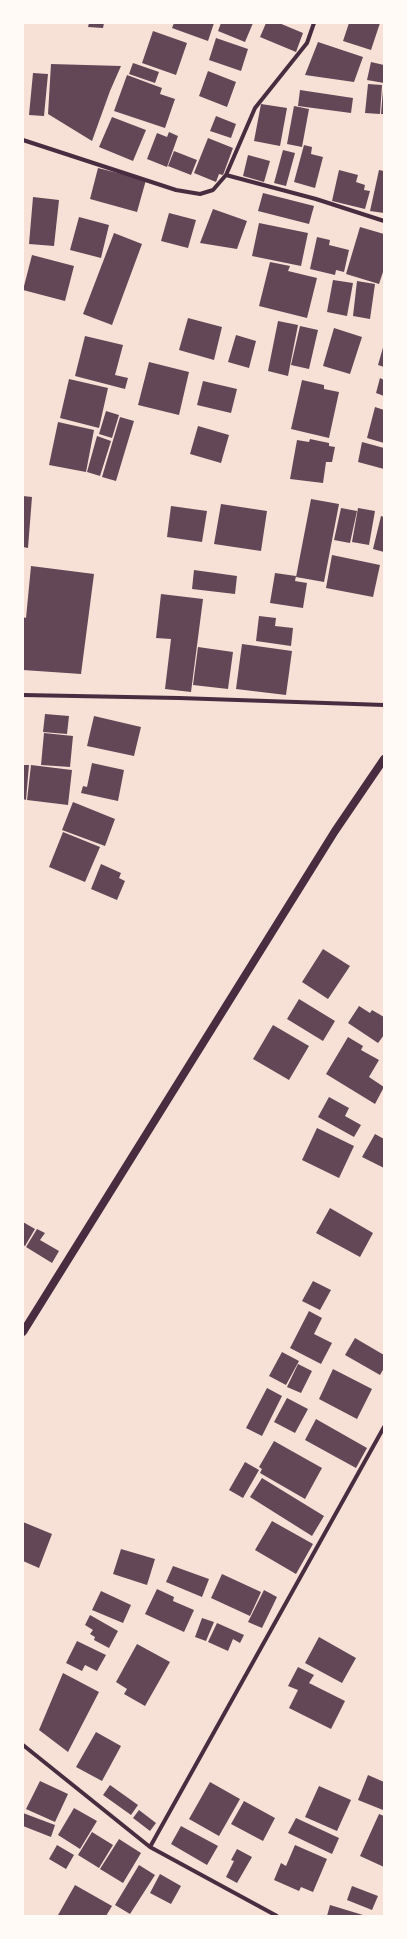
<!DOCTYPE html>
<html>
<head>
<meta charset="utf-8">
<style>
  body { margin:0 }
  #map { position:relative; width:407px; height:1939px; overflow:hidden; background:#f7e1d7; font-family:Figtree,sans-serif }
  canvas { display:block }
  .frame { position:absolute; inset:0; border:24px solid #fffaf5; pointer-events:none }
</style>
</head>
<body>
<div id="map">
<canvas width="407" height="1939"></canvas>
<div class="frame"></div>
</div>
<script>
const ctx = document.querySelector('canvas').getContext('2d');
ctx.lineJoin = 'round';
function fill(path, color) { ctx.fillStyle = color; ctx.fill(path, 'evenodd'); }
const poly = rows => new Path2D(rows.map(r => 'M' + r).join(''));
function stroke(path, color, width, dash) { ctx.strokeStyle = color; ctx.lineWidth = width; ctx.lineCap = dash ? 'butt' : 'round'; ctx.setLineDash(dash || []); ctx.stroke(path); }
fill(poly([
  [89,23,104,23,103,28,88,27],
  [174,23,214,23,208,41,172,28],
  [221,23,253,23,245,42,218,31],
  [266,23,279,23,303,33,296,52,260,37],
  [349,23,380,23,371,50,343,41],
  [153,31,187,43,176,75,142,63],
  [216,38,248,49,241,71,209,60],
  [318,42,363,57,354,82,305,75],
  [371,62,384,65,384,83,367,80],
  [133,63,159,72,155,83,129,74],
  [51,64,121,66,110,91,92,141,48,114],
  [208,71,236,82,227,107,199,96],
  [33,73,48,74,44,116,29,115],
  [127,75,162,88,160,94,175,99,165,128,114,111],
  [368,84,382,85,380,114,365,113],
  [300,90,353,98,351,113,298,106],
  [383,90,384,90,384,114,381,114],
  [261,104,287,108,280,146,254,141],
  [294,106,309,109,302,147,287,144],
  [216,116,236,124,231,138,210,131],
  [112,117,146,130,133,161,99,147],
  [169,132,178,136,167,167,147,159,157,133,167,137],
  [208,138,233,148,223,175,219,174,216,182,194,173],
  [304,145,312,147,311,154,323,157,315,188,294,182],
  [283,150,295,153,286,186,274,183],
  [174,151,197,160,191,175,168,166],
  [248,155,270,161,264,182,243,176],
  [98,168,146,180,137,212,90,199],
  [339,170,358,175,356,182,365,185,364,190,370,191,365,209,332,201],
  [379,170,384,171,384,213,370,211],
  [263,193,314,206,309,224,258,211],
  [33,197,59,200,54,246,29,244],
  [213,209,247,221,237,249,200,243],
  [169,213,196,220,188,248,161,241],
  [79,217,109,225,101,258,70,250],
  [259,223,308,233,301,266,252,256],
  [360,227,384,234,384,269,379,284,346,274],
  [114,233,142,244,112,325,83,314],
  [317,237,330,240,329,245,349,250,344,272,336,270,335,275,310,269],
  [32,255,74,266,65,301,23,290],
  [270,262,290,266,288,271,317,278,307,318,259,306],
  [333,280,353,283,347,316,327,312],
  [357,281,375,284,370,319,353,316],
  [188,318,222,327,214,360,179,350],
  [278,321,298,325,288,376,268,371],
  [300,326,318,330,309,369,291,365],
  [334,328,362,337,350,374,323,366],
  [236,335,256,341,249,368,228,362],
  [85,336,123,345,115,375,128,378,125,389,75,376],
  [384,344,384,367,378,365],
  [149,362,189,372,179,415,138,405],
  [380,378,384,380,384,396,376,393],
  [69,379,108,388,99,428,60,418],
  [302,380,324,385,324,389,339,392,329,438,291,429],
  [203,381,237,389,231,413,197,405],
  [375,407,384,410,384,443,367,438],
  [106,411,119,415,112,438,99,434],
  [120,417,134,421,116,481,102,477],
  [58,422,94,430,86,472,49,465],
  [198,426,229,435,221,463,190,454],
  [97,436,111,441,100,476,87,472],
  [310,439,329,443,329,446,335,447,332,462,326,462,323,483,290,479,297,440,309,442],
  [362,442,384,448,384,469,358,462],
  [23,496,32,497,28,548,23,547],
  [311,499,339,504,324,582,296,577],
  [221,504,267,511,261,551,214,544],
  [171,506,207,511,202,542,167,537],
  [341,508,357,511,350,543,334,540],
  [358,508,375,511,369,545,352,542],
  [381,516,384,517,384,552,373,549],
  [332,555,380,565,373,597,326,588],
  [31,566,94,574,81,674,23,670,23,617,26,618],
  [194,570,237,576,235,594,192,589],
  [275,573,296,576,295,581,307,583,303,608,270,603],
  [161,594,203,599,191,692,165,689,171,639,156,638],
  [259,616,276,618,275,626,293,628,291,646,256,641],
  [242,644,292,651,286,695,236,689],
  [198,647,233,652,228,689,193,685],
  [45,714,69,716,67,734,43,732],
  [94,716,141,727,134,756,87,746],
  [44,733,73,736,70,767,41,765],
  [92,763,124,770,118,801,81,793,83,786,87,787],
  [23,765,29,765,26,800,23,799],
  [31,765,72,770,68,805,27,800],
  [73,802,115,819,105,846,62,830],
  [63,832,100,847,85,882,49,867],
  [101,864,121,873,119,878,125,881,117,900,91,889],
  [323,949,350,966,328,999,302,982],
  [299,999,335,1021,323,1041,287,1019],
  [359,1006,370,1013,372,1010,384,1017,384,1035,378,1043,348,1023],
  [273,1025,309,1046,289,1080,253,1059],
  [348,1037,363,1046,361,1050,379,1060,369,1077,384,1087,375,1104,326,1074],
  [329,1097,349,1108,345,1116,361,1125,354,1137,318,1117],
  [317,1128,354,1146,339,1178,302,1160],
  [375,1134,384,1139,384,1168,362,1157],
  [330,1208,373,1233,360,1257,316,1233],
  [23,1222,35,1229,25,1246,23,1245],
  [37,1229,45,1233,40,1240,59,1251,52,1263,26,1247],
  [313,1281,331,1290,320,1310,302,1301],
  [309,1311,322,1318,314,1334,332,1343,321,1364,290,1348],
  [355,1338,384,1355,384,1368,380,1375,345,1355],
  [282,1352,299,1361,286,1385,269,1376],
  [298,1364,312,1371,301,1393,287,1387],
  [333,1369,372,1389,357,1419,319,1399],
  [267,1388,282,1396,262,1436,246,1428],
  [287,1398,308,1409,295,1433,274,1422],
  [316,1419,367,1448,356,1468,305,1440],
  [274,1441,322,1468,305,1499,260,1473,262,1469,259,1467],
  [245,1462,259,1470,243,1498,229,1490],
  [262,1478,324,1516,312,1536,250,1497],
  [272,1521,313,1544,296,1574,255,1550],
  [23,1522,52,1534,39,1568,23,1561],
  [121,1549,155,1559,147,1585,113,1574],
  [173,1566,209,1579,202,1597,166,1582],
  [222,1574,261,1592,250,1616,211,1598],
  [157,1589,174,1597,173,1601,194,1610,184,1632,145,1614],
  [264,1590,277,1597,262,1628,248,1622],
  [101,1591,131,1605,123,1623,92,1610],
  [90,1615,118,1631,109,1648,94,1640,95,1637,90,1634,93,1630,85,1625],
  [202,1618,214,1622,206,1641,195,1637],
  [217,1623,244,1635,240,1643,233,1639,228,1651,208,1642],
  [319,1637,356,1658,342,1683,305,1663],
  [77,1641,106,1655,97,1671,85,1665,82,1671,66,1663],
  [137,1644,170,1662,145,1706,124,1694,127,1689,116,1682],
  [298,1667,314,1675,309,1683,345,1701,331,1729,289,1708,298,1690,288,1686],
  [63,1673,99,1692,68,1752,39,1730],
  [96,1732,121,1746,102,1781,76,1767],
  [368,1775,384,1782,383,1810,358,1800],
  [40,1781,68,1794,55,1822,26,1809],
  [210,1782,240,1799,219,1836,189,1819],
  [110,1785,138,1805,131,1815,103,1795],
  [319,1786,351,1800,337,1831,305,1817],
  [244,1801,275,1818,263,1841,231,1824],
  [74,1808,97,1821,80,1849,58,1835],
  [139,1810,156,1823,150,1831,133,1818],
  [23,1813,55,1825,51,1837,23,1826],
  [379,1814,384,1816,383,1851,384,1867,360,1856],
  [296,1818,339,1838,332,1854,288,1833],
  [181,1826,218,1846,207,1865,171,1844],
  [92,1832,113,1845,99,1868,78,1855],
  [119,1839,141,1853,123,1883,100,1869],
  [57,1845,74,1855,66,1869,49,1859],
  [295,1845,327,1859,313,1892,301,1887,299,1891,274,1880,281,1863,286,1866],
  [237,1849,252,1857,237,1883,226,1877,234,1861,231,1860],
  [139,1865,155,1875,130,1914,115,1905],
  [160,1874,181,1886,171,1904,150,1893],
  [75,1885,112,1906,106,1916,58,1915],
  [352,1886,378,1896,372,1910,347,1900],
  [330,1905,363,1915,362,1916,327,1916]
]), '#644757');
stroke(poly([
  [23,140,176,190,200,194,213,190,226,175,255,108,307,43,314,23],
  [226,175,316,199,384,221],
  [23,695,179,698,384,705],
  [23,1745,150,1847,277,1916],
  [150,1847,384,1427]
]), '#4a2c40', 4);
stroke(poly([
  [23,1332,335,831,384,759]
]), '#4a2c40', 8);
</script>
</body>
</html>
